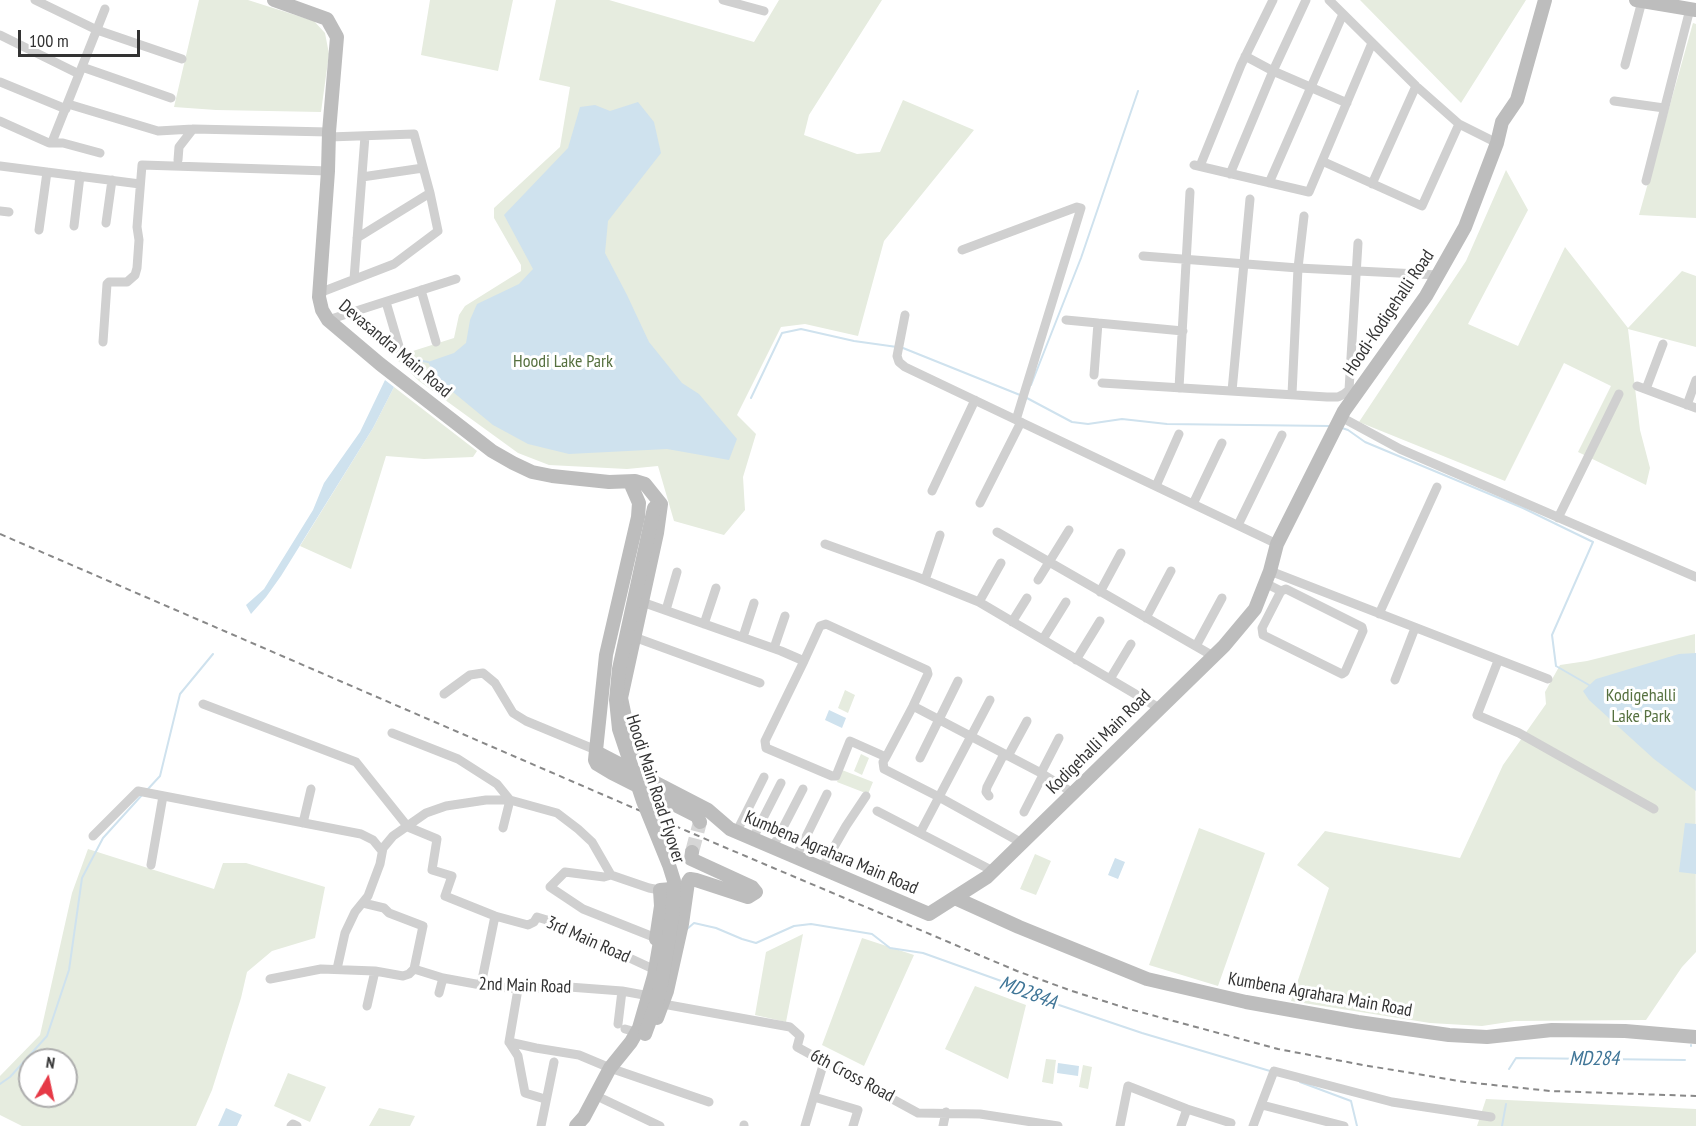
<!DOCTYPE html>
<html>
<head>
<meta charset="utf-8">
<style>
  body { margin:0 }
  #map { position:relative; width:1696px; height:1126px; overflow:hidden; background:#fff; font-family:"PT Sans Narrow",sans-serif }
  canvas { display:block }
  .north { position:absolute; left:18px; top:1048px; width:60px; height:60px; box-sizing:border-box; background:#fff; border:2px solid #adadad; border-radius:50%; rotate:9deg; font-size:16px; font-weight:700; line-height:24px; text-align:center; color:#333 }
  .north::after { content:''; display:block; margin:auto; width:21px; height:27px; background:#e63946; clip-path:polygon(50% 0,100% 100%,50% 72%,0 100%) }
  .scale { position:absolute; left:18px; top:30px; width:122px; height:27px; box-sizing:border-box; border:3px solid #333; border-top:0; padding-left:8px; font-size:18px; line-height:21px; white-space:nowrap; color:#333; -webkit-text-stroke:4px #fff; paint-order:stroke }
</style>
</head>
<body>
<div id="map">
<canvas width="1696" height="1126"></canvas>
<div class="north">N</div>
<div class="scale">100 m</div>
</div>
<script>
const ctx = document.querySelector('canvas').getContext('2d');
ctx.lineJoin = 'round';
function fill(path, color) { ctx.fillStyle = color; ctx.fill(path, 'evenodd'); }
const poly = rows => new Path2D(rows.map(r => 'M' + r).join(''));
function stroke(path, color, width, dash) { ctx.strokeStyle = color; ctx.lineWidth = width; ctx.lineCap = dash ? 'butt' : 'round'; ctx.setLineDash(dash || []); ctx.stroke(path); }
function drawText(font, color, halo, rows, align = 'center') {
  ctx.font = font + ' "PT Sans Narrow",sans-serif'; ctx.lineWidth = 6; ctx.setLineDash([]); ctx.textBaseline = 'middle'; ctx.strokeStyle = halo; ctx.fillStyle = color; for (const [text, x, y, turn = 0] of rows) {
    ctx.save(); ctx.translate(x, y); ctx.rotate((+turn || 0) * Math.PI / 180); ctx.textAlign = isNaN(turn) ? turn : align; if (halo) ctx.strokeText(text, 0, 0); ctx.fillText(text, 0, 0); ctx.restore();
  }
}
fill(poly([
  [199,0,248,0,314,21,325,33,329,54,321,112,216,110,174,107],
  [430,0,513,0,498,71,421,55],
  [556,0,609,0,754,42,779,0,882,0,809,115,804,135,857,154,880,152,903,100,974,130,884,241,858,336,805,324,781,327,737,415,756,434,743,477,745,510,724,535,674,521,658,466,627,469,549,465,518,453,419,381,394,357,454,338,459,315,465,306,521,271,521,265,494,218,494,208,560,147,570,87,539,80],
  [1360,0,1526,0,1461,103],
  [1693,23,1696,24,1696,218,1639,215],
  [1506,170,1528,210,1468,324,1518,346,1565,247,1628,328,1682,271,1696,276,1696,347,1628,329,1640,430,1650,468,1646,485,1578,452,1611,386,1564,363,1505,481,1359,422,1466,261],
  [394,387,477,451,473,457,424,459,386,456,351,569,300,546,373,428],
  [1695,634,1696,952,1682,967,1646,1020,1515,1021,1482,1026,1430,1023,1291,1001,1329,888,1297,865,1325,831,1460,858,1503,765,1546,704,1545,692,1560,665,1587,661],
  [845,690,855,695,848,713,838,708],
  [861,754,869,758,862,775,854,771],
  [842,770,873,782,868,794,837,782],
  [1199,828,1265,853,1218,986,1149,965],
  [88,849,214,889,223,863,246,863,325,887,315,938,272,951,247,972,241,998,212,1090,196,1126,22,1126,0,1115,0,1076,40,1035,72,893],
  [30,1060,66,1060,66,1096,30,1096],
  [1035,854,1051,861,1036,895,1020,889],
  [803,934,786,1022,755,1015,766,952],
  [862,938,914,955,864,1066,822,1045],
  [975,986,1026,1005,1008,1079,945,1049],
  [1046,1059,1056,1060,1053,1084,1042,1082],
  [1083,1065,1092,1067,1088,1089,1079,1087],
  [288,1073,326,1087,310,1122,274,1106],
  [1486,1099,1696,1109,1696,1126,1477,1126],
  [379,1108,415,1116,410,1126,369,1126]
]), '#e6ecdf');
fill(poly([
  [638,102,654,122,661,153,608,221,605,253,627,295,649,342,682,383,699,394,737,439,729,460,667,449,569,454,528,444,493,425,436,378,428,362,454,353,466,343,470,320,477,304,519,284,533,269,504,215,568,148,580,107,595,105,610,111],
  [385,380,394,387,373,428,281,576,266,597,251,614,246,605,264,589,313,510,324,483,360,432],
  [1696,653,1696,791,1654,759,1589,700,1583,691,1596,679,1679,654],
  [829,710,846,718,842,728,825,720],
  [1685,823,1696,824,1696,874,1679,872],
  [1115,858,1125,862,1118,879,1108,875],
  [1058,1063,1079,1066,1078,1076,1057,1073],
  [226,1108,242,1115,237,1126,218,1126]
]), '#cfe2ee');
stroke(poly([
  [903,348,1020,395],
  [404,362,417,360,428,362],
  [1031,385,1081,258,1138,91],
  [1025,397,1072,422,1088,424,1122,419,1167,424,1330,426],
  [751,398,782,333,801,329,854,341,897,347],
  [1342,428,1348,430,1365,442,1523,508,1593,542,1552,635,1556,666,1589,685],
  [148,789,160,776,180,694,213,654],
  [687,929,694,923,716,928,742,939,756,943,794,926,811,924,872,934,890,948,923,953,1032,992,1059,1005,1142,1033,1270,1071],
  [1691,1046,1691,1045],
  [1509,1069,1516,1058,1685,1060],
  [1300,1082,1351,1101,1357,1126],
  [0,1084,10,1077,47,1036,69,970,82,878,103,838,142,795],
  [1502,1126,1506,1104]
]), '#cfe2ee', 2);
stroke(poly([
  [692,852,700,822]
]), '#d6d6d6', 14, [14, 7]);
stroke(poly([
  [35,0,97,30,182,59],
  [723,0,764,11],
  [1329,0,1416,86,1459,124,1497,143],
  [0,35,79,74],
  [1245,56,1273,71,1347,103],
  [1625,65,1642,1],
  [82,67,171,98],
  [0,82,66,109],
  [1614,101,1664,108],
  [68,104,158,131,193,129,329,132],
  [0,121,49,143,63,143,100,153],
  [329,137,414,134,430,193,357,238],
  [52,142,105,9],
  [178,160,179,147,193,129],
  [1322,161,1422,206,1459,124],
  [1194,165,1309,192,1372,43],
  [0,166,140,184],
  [1200,166,1241,65,1273,0],
  [1230,174,1273,71,1306,0],
  [362,177,423,168],
  [1646,181,1690,9],
  [1269,183,1343,14],
  [1372,184,1416,86],
  [0,211,9,212],
  [106,223,112,180],
  [74,226,80,176],
  [39,230,47,172],
  [962,250,1077,207,1081,208,1016,420],
  [1143,256,1298,268,1438,275],
  [354,279,365,136],
  [421,290,436,342],
  [319,293,394,264,438,231,430,193],
  [386,302,401,353],
  [905,315,897,356,899,362,905,367,1277,544],
  [328,320,456,279],
  [1066,320,1183,331],
  [103,342,107,284,109,282,127,282,135,275,137,268,139,240,137,227,142,165,328,171],
  [1094,375,1098,323],
  [1102,383,1327,397,1338,397,1344,394,1349,390,1358,243],
  [1637,386,1696,408],
  [1179,388,1190,192],
  [1646,389,1663,344],
  [1232,391,1250,199],
  [1292,394,1298,268,1304,216],
  [1687,405,1696,380],
  [1341,417,1400,449,1696,577],
  [1156,486,1179,434],
  [932,491,975,400],
  [980,503,1021,422],
  [1193,504,1222,443],
  [1558,518,1619,394],
  [1238,525,1282,435],
  [997,532,1213,656],
  [825,544,917,577,979,602,1159,708],
  [1270,571,1548,679],
  [925,580,940,535],
  [1038,580,1069,530],
  [1265,583,1281,591,1286,589,1362,627,1363,631,1345,672,1342,674,1263,635,1262,628,1281,591],
  [1100,592,1121,553],
  [642,602,781,651,804,661,820,626,826,624,927,670,928,674,913,706,886,757,850,741,836,776,832,776,766,748,765,741,804,661],
  [979,602,1001,563],
  [666,610,677,572],
  [1379,614,1437,487],
  [1146,618,1171,571],
  [1012,622,1027,598],
  [704,624,716,588],
  [634,637,760,683],
  [743,637,754,603],
  [1043,639,1066,602],
  [1196,646,1222,598],
  [774,648,785,616],
  [1076,660,1100,621],
  [1498,661,1477,715,1519,733,1654,809],
  [1110,679,1131,644],
  [1395,680,1415,628],
  [444,694,470,675,483,673,495,683,513,713,526,721,596,750],
  [203,704,356,762,408,827,437,839,432,870,452,876,445,896,495,916,528,925,534,922,537,917,550,921,651,968],
  [913,706,1041,773,1073,793],
  [392,733,458,759,497,784,510,800,503,828],
  [1008,756,1027,721],
  [886,757,883,762,884,769,939,797,1022,843],
  [920,758,958,681],
  [1041,773,1059,738],
  [989,796,986,792,987,787,1004,754],
  [877,811,993,871],
  [1024,812,1043,775],
  [303,823,311,789],
  [737,831,764,777],
  [920,833,990,700],
  [93,836,138,791,361,834,373,840,382,851],
  [753,838,781,783],
  [773,847,803,789],
  [796,857,827,794],
  [151,865,163,796],
  [822,868,846,826,866,796],
  [611,875,604,877,565,872,550,887,583,909,656,938],
  [363,903,384,908,389,913,423,926,414,969],
  [337,969,345,933,355,912,368,896,380,864,383,848,393,836,426,813,446,806,486,800,510,800,557,813,578,829,592,842,611,875,649,888,660,890],
  [270,979,321,969,375,971],
  [481,985,495,916],
  [518,989,509,1042,536,1048,579,1055,610,1068,709,1102],
  [439,993,443,978],
  [663,1004,790,1027,800,1036,797,1047,918,1113,980,1114,1058,1126],
  [367,1006,375,971,403,976,409,974,414,969,443,978,481,985,518,989,569,987,622,991,644,995],
  [618,1024,622,991],
  [625,1029,636,1032],
  [509,1042,518,1056,525,1093,545,1099],
  [814,1097,858,1110,853,1126],
  [603,1099,660,1126],
  [1262,1105,1344,1126],
  [291,1126,293,1124,297,1126],
  [541,1126,554,1062],
  [744,1126,744,1125],
  [805,1126,824,1062],
  [943,1126,946,1112],
  [1120,1126,1128,1086,1187,1109,1231,1123],
  [1181,1126,1187,1109],
  [1253,1126,1274,1071,1392,1102,1491,1117]
]), '#d0d0d0', 9);
stroke(poly([
  [274,0,327,19,337,37,329,132,328,171,319,297,322,310,328,320,380,364,492,451,513,463,532,472,552,476,609,482,635,481,645,484,661,504,657,533,621,698,632,751],
  [1636,0,1696,10],
  [632,487,639,503,638,517,606,655,595,760,597,764,612,773,697,816,700,822],
  [596,752,708,810,730,829,929,914,987,877,1224,646,1255,609,1270,571,1277,544,1344,411,1426,296,1465,227,1497,143,1502,122,1517,100,1545,0],
  [955,898,1019,927,1147,979,1246,1002,1358,1022,1449,1035,1487,1037,1552,1030,1625,1031,1696,1037],
  [656,939,661,906,660,890,684,888],
  [657,1018,667,991,682,924,688,882,690,879,696,880,748,897,756,892,752,887,691,859,692,852],
  [576,1126,584,1117,610,1068,631,1042,639,1028,654,976,662,930]
]), '#bdbdbd', 14);
stroke(poly([
  [0,534,724,847,1017,971,1072,991,1129,1009,1278,1049,1363,1065,1465,1082,1550,1091,1696,1096]
]), '#888', 2, [6, 4.5]);
stroke(poly([
  [645,1034,656,1004,661,985,672,918,674,881,669,865,643,801,619,729,616,700,619,669,654,508]
]), '#bdbdbd', 14);
drawText('18px', '#333', '#fff', [
  ["Hoodi-Kodigehalli Road",1389,313,-56],
  ["Devasandra Main Road",395,349,40],
  ["Kodigehalli Main Road",1099,742,-45],
  ["Hoodi Main Road Flyover",655,789,72],
  ["Kumbena Agrahara Main Road",831,853,23],
  ["3rd Main Road",588,940,24],
  ["2nd Main Road",525,986,2],
  ["Kumbena Agrahara Main Road",1320,995,10],
  ["6th Cross Road",852,1076,28]
]);
drawText('18px', '#56703f', '#fff', [
  ["Hoodi Lake Park",563,362],
  ["Kodigehalli",1641,696],
  ["Lake Park",1641,717]
]);
drawText('italic 20px', '#3f7597', '#fff', [
  ["MD284A",1028,993,21],
  ["MD284",1594,1059]
]);
</script>
</body>
</html>
